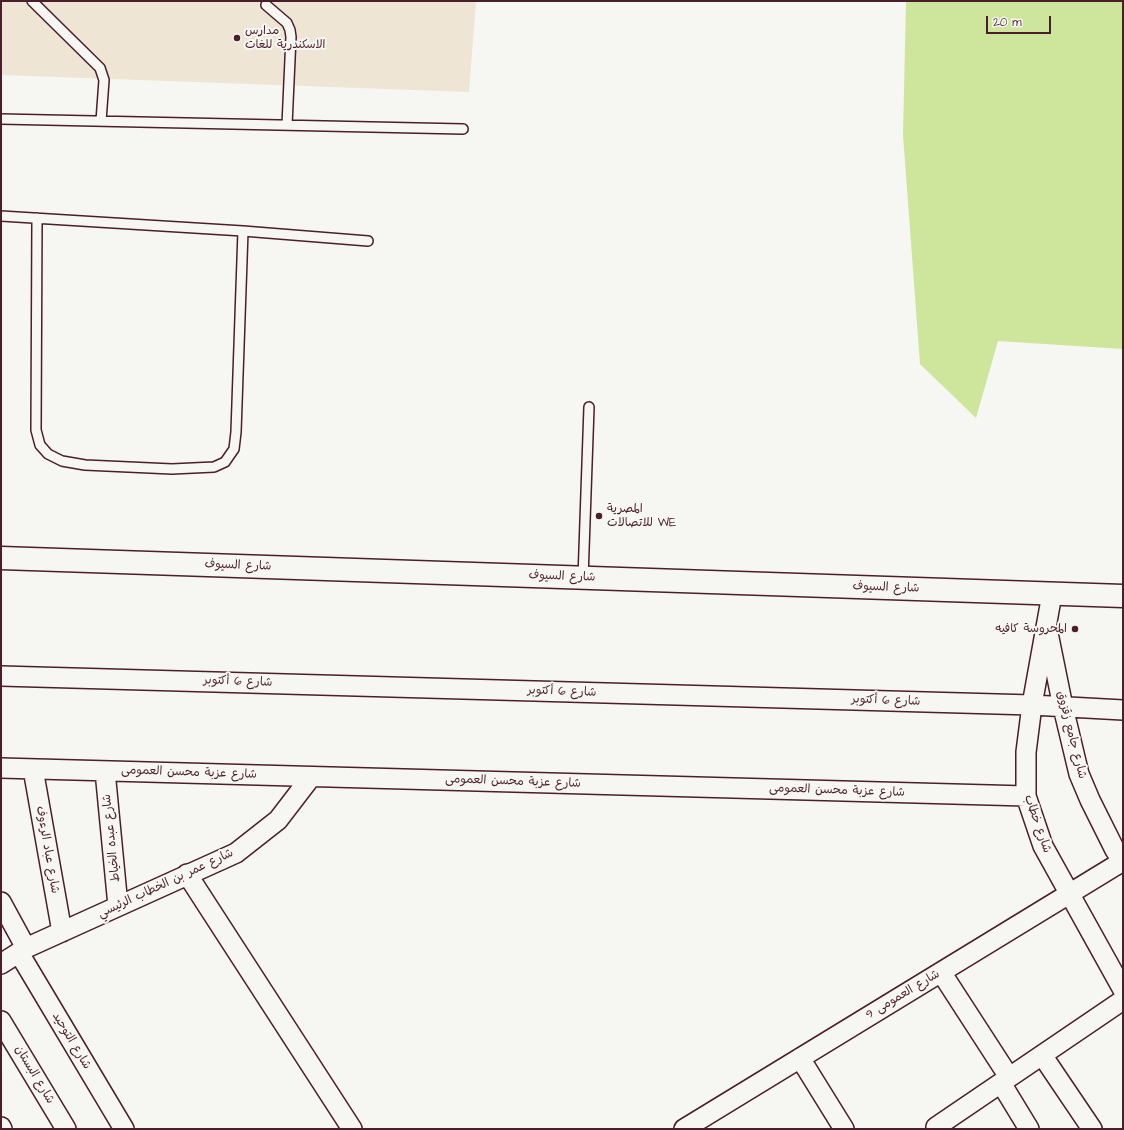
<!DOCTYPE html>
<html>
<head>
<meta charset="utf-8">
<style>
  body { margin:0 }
  #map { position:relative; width:1124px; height:1130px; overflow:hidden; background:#f6f6f2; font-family:"Architects Daughter",sans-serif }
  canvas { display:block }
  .frame { position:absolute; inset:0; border:2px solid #4a1f2b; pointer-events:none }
  .scale { position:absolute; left:986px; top:16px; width:65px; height:18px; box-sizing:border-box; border:2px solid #4a1f2b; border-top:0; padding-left:5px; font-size:12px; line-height:14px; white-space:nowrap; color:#4a1f2b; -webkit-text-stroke:3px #f6f6f2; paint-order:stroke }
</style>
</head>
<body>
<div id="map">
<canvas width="1124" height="1130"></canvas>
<div class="frame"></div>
<div class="scale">20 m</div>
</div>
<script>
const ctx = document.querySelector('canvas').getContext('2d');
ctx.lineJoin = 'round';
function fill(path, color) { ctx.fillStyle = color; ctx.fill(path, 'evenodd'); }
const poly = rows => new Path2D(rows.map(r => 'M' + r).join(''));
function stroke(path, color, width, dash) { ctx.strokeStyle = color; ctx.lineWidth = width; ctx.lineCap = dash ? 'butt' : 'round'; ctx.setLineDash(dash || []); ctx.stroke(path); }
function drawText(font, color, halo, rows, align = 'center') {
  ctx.font = font + ' "Architects Daughter","Playpen Sans Arabic",sans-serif'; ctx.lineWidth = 4; ctx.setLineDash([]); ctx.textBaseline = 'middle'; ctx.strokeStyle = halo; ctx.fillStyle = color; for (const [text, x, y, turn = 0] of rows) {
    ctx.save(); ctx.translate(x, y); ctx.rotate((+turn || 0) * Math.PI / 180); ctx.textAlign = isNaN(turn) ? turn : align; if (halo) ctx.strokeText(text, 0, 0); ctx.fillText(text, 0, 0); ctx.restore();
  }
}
fill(poly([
  [1,1,476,1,469,92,1,75]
]), '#efe5d5');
fill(poly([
  [906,1,1123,1,1123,349,998,341,976,418,920,364,903,135]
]), '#cde69b');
const service = poly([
  [32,1,100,68,104,80,101,121],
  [266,5,287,23,290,30,291,37,287,125],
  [1,119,463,129],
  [1,216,243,231,368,241],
  [37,218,36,430,40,445,48,454,62,461,85,465,172,469,214,467,225,462,234,449,236,432,243,231],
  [583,578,589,407]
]);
const minor = poly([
  [1052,594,1032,705,1026,752,1026,796,1043,846,1123,990],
  [1048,633,1063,707,1079,774,1090,800,1115,850,1123,862],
  [1,676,1032,705,1123,710],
  [1,768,1026,796],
  [33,769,62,932],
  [105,771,118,906],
  [187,874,352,1129],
  [1,902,26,948],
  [19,953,124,1129],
  [1,964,26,948,236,853,278,820,311,777],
  [941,972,1009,1077],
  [1,1021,66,1129],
  [1042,1055,1092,1129],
  [800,1058,844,1129],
  [1001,1083,1029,1129],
  [1,1127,2,1129],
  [936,1127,1123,1000],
  [684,1129,1123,861]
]);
const secondary = poly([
  [1,558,1123,596]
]);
stroke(service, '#4a1f2b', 12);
stroke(minor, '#4a1f2b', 22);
stroke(secondary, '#4a1f2b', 25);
stroke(service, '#f6f6f2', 9);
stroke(minor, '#f6f6f2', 19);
stroke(secondary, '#f6f6f2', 22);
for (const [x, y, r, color] of [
  [237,38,4,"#4a1f2b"],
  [599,516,4,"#4a1f2b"],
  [1075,629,4,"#4a1f2b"]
]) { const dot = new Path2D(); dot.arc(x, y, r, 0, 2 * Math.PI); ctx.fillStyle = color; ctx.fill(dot); stroke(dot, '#f6f6f2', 1.5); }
drawText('12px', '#4a1f2b', '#f6f6f2', [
  ["مدارس",245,31],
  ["الاسكندرية للغات",245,45],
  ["المصرية",607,509],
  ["للاتصالات WE",607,523],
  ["المحروسة كافيه",1067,629,"right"]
], 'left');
drawText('12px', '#4a1f2b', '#f6f6f2', [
  ["شارع السيوف",238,566,2],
  ["شارع السيوف",562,577,2],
  ["شارع السيوف",886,588,2],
  ["شارع 6 أكتوبر",238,682,2],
  ["شارع 6 أكتوبر",562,692,2],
  ["شارع 6 أكتوبر",886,701,2],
  ["شارع جامع زقزوق",1071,735,76],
  ["شارع عزبة محسن العمومى",189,773,2],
  ["شارع عزبة محسن العمومى",513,782,2],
  ["شارع عزبة محسن العمومى",837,791,2],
  ["شارع خطاب",1037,824,71],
  ["شارع عبده الخياط",112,838,-96],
  ["شارع عباد الرءوف",47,850,80],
  ["شارع عمر بن الخطاب الرئيسي",166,884,-25],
  ["شارع العمومى 9",903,995,-31],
  ["شارع التوحيد",71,1041,59],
  ["شارع البستان",34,1075,59]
]);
</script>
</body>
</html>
